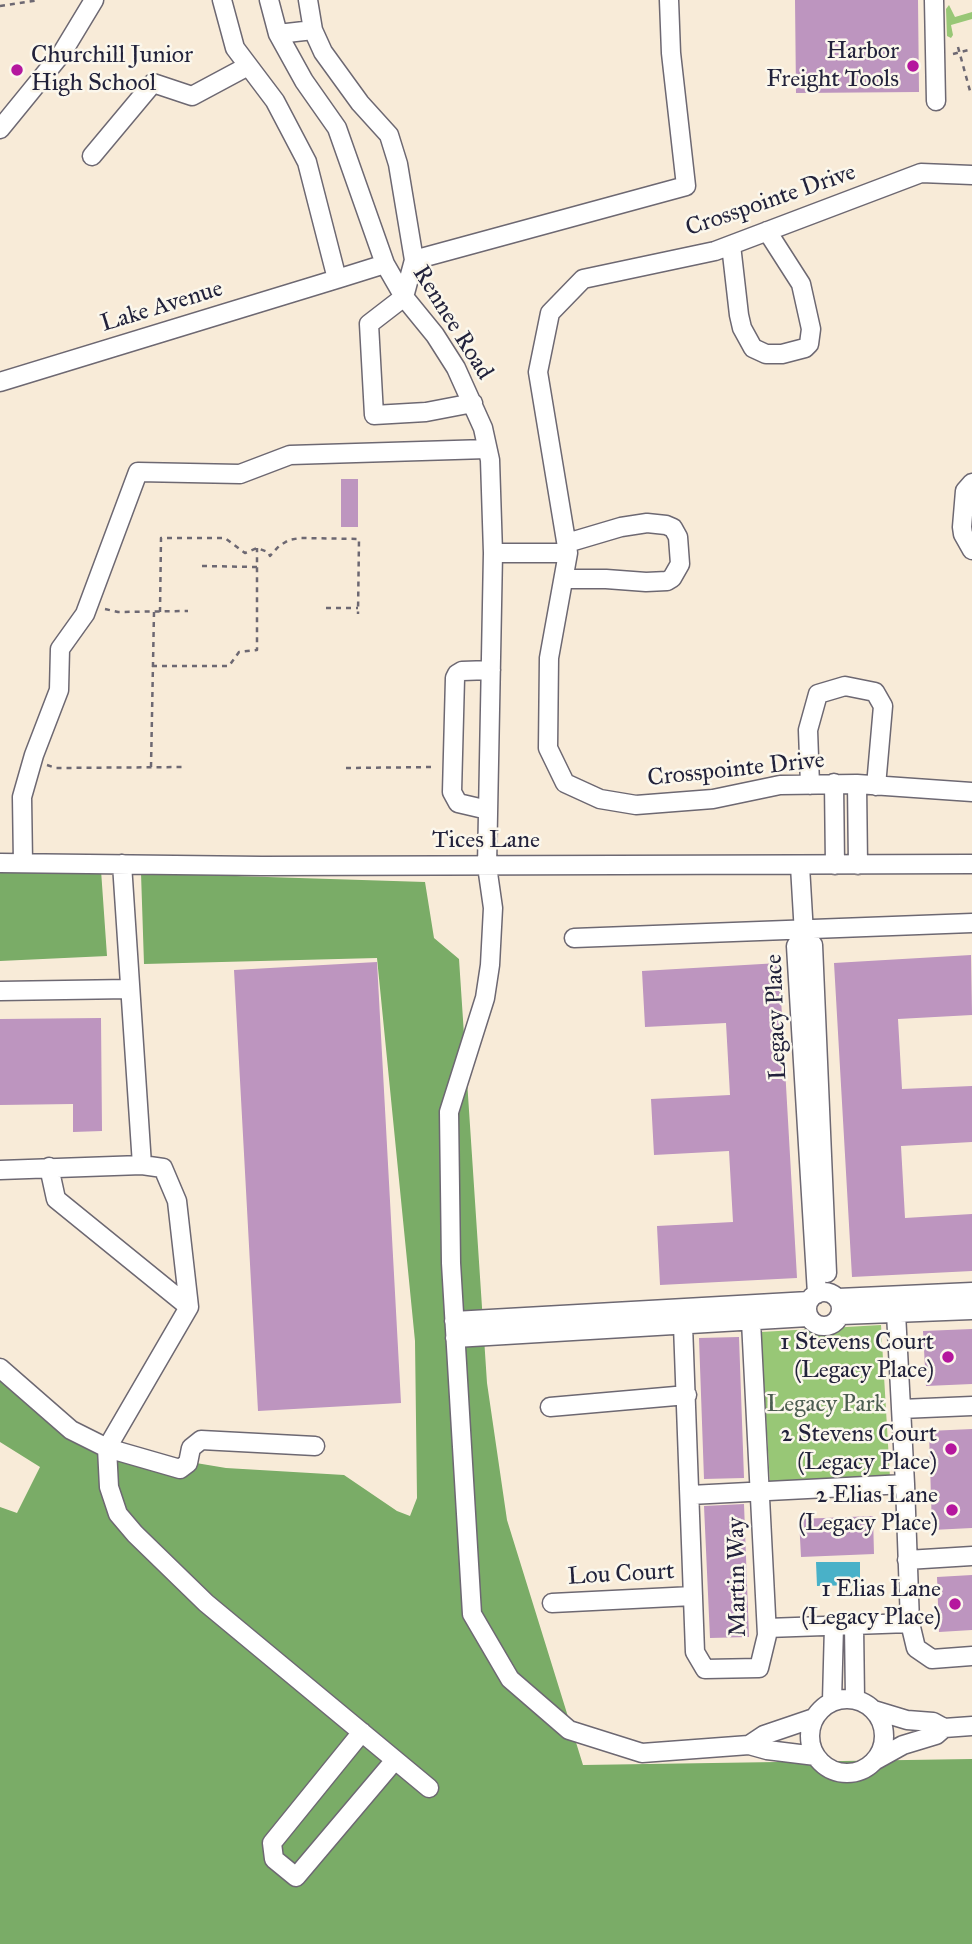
<!DOCTYPE html>
<html>
<head>
<meta charset="utf-8">
<style>
  body { margin:0 }
  canvas { display:block; background:#f8ebd8 }
</style>
</head>
<body>
<canvas width="972" height="1944"></canvas>
<script>
const ctx = document.querySelector('canvas').getContext('2d');
ctx.lineJoin = 'round';
function fill(path, color) { ctx.fillStyle = color; ctx.fill(path, 'evenodd'); }
const poly = rows => new Path2D(rows.map(r => 'M' + r).join(''));
function stroke(path, color, width, dash) { ctx.strokeStyle = color; ctx.lineWidth = width; ctx.lineCap = dash ? 'butt' : 'round'; ctx.setLineDash(dash || []); ctx.stroke(path); }
function drawText(font, color, halo, rows, align = 'center') {
  ctx.font = font + ' "IM FELL Great Primer",serif'; ctx.lineWidth = 5; ctx.setLineDash([]); ctx.textBaseline = 'middle'; ctx.strokeStyle = halo; ctx.fillStyle = color; for (const [text, x, y, turn = 0] of rows) {
    ctx.save(); ctx.translate(x, y); ctx.rotate((+turn || 0) * Math.PI / 180); ctx.textAlign = isNaN(turn) ? turn : align; if (halo) ctx.strokeText(text, 0, 0); ctx.fillText(text, 0, 0); ctx.restore();
  }
}
fill(poly([
  [949,5,955,17,972,12,972,19,951,25,953,35,951,38,947,36,946,9],
  [881,1325,890,1478,770,1484,761,1332]
]), '#98c776');
fill(poly([
  [101,870,107,956,0,961,0,872],
  [141,873,425,882,434,938,459,959,487,1383,507,1520,583,1765,972,1759,972,1944,0,1944,0,1507,17,1513,40,1467,0,1442,0,1375,72,1434,172,1459,226,1468,344,1475,397,1511,410,1516,417,1498,415,1341,377,958,144,964]
]), '#7aac67');
fill(poly([
  [816,1562,860,1562,860,1585,817,1586]
]), '#49b1c8');
fill(poly([
  [795,0,918,0,919,92,796,93],
  [341,479,358,479,358,527,341,527],
  [971,955,972,1015,898,1019,902,1089,972,1086,972,1142,901,1146,905,1218,972,1214,972,1271,852,1277,834,963],
  [377,962,401,1403,258,1411,234,970],
  [779,963,797,1278,660,1285,657,1226,733,1222,729,1151,654,1155,651,1099,730,1095,726,1023,645,1027,642,971],
  [101,1018,102,1131,73,1132,73,1104,0,1105,0,1019],
  [972,1329,972,1384,926,1386,923,1331],
  [739,1337,744,1478,704,1479,699,1338],
  [972,1429,972,1528,932,1530,929,1431],
  [744,1504,749,1637,710,1638,704,1506],
  [873,1516,874,1554,801,1557,799,1519],
  [972,1575,972,1630,939,1632,937,1577]
]), '#bd95bf');
const minor = poly([
  [269,0,278,34,304,81,337,128,385,264,404,297,435,335,456,368,483,428,490,460,493,553,487,866,493,908,490,965,485,998,449,1112,451,1263,472,1614,510,1679,569,1730,642,1753,749,1745,767,1750,816,1756],
  [308,0,313,30,323,52,360,103,389,135,398,164,414,260,404,297,369,324,374,415,426,412,473,403],
  [934,0,936,101],
  [278,34,313,30],
  [0,129,62,53,94,0],
  [92,156,153,83,192,96,248,66],
  [972,175,921,173,715,251,583,279,550,313,538,372,568,553,549,658,548,748,565,783,600,799,636,805,713,799,780,785,857,784,972,792],
  [731,245,739,315,742,328,753,348,766,354,782,354,805,348,809,344,811,329,801,284,767,231],
  [414,260,686,186,671,53,669,0],
  [337,279,385,264],
  [0,382,337,279,307,162,275,101,235,48,222,0],
  [972,483,965,491,962,527,963,534,972,550],
  [493,553,568,553],
  [564,579,606,579,646,582,667,581,672,578,680,564,678,537,673,528,666,525,647,523,621,527,567,543],
  [834,783,835,865],
  [857,784,858,865],
  [810,785,808,730,818,694,845,686,875,692,883,706,876,786],
  [488,810,458,803,452,792,455,678,457,674,462,671,491,670],
  [0,863,262,866,972,864],
  [23,863,22,797,34,755,59,690,60,649,85,614,138,472,240,474,290,455,487,449],
  [800,866,804,934],
  [804,934,796,946,817,1294],
  [804,934,813,945,827,1273],
  [574,938,972,923],
  [0,991,129,989],
  [142,1165,163,1168,177,1201,189,1307,107,1448,109,1487,118,1514,135,1534,206,1603,429,1788],
  [49,1167,56,1199,189,1307],
  [0,1170,142,1165,122,864],
  '807 1309a17 17 0 1 1 34 0a17 17 0 1 1-34 0Z',
  [838,1298,972,1292],
  [896,1313,905,1484],
  [841,1315,972,1310],
  [454,1321,809,1301],
  [683,1325,695,1652,705,1669,759,1668,767,1635,751,1321],
  [455,1338,808,1317],
  [0,1368,71,1430,107,1448,180,1469,188,1463,191,1448,201,1440,315,1446],
  [550,1407,687,1395],
  [901,1409,972,1406],
  [690,1495,905,1484,910,1623],
  [907,1560,972,1556],
  [552,1603,693,1596],
  [854,1625,855,1699],
  [767,1628,910,1623,916,1648,932,1659,972,1656],
  '810 1736a37 37 0 1 1 74 0a37 37 0 1 1-74 0Z',
  [832,1701,834,1626],
  [874,1710,907,1720,933,1722,944,1728,936,1735,903,1745,876,1760],
  [944,1728,972,1726],
  [362,1732,272,1843,274,1859,296,1877,395,1760],
  [749,1745,764,1735,814,1718]
]);
stroke(minor, '#6d6872', 21);
stroke(poly([
  [0,6,39,0],
  [958,47,970,91],
  [953,54,972,49],
  [202,566,257,567],
  [326,608,358,608],
  [105,609,118,612,188,611],
  [160,612,161,538,225,538,245,553,257,548,268,552,270,556,279,546,289,540,300,538,359,539,358,614],
  [152,666,229,666,239,652,257,650,257,548],
  [47,765,56,768,186,767],
  [151,767,154,612],
  [346,768,435,767]
]), '#6d6872', 2.5, [5, 5]);
stroke(minor, '#fff', 18);
for (const [x, y, r, color] of [
  [913,66,7,"#b5179e"],
  [17,70,7,"#b5179e"],
  [948,1357,7,"#b5179e"],
  [951,1449,7,"#b5179e"],
  [952,1510,7,"#b5179e"],
  [955,1604,7,"#b5179e"]
]) { const dot = new Path2D(); dot.arc(x, y, r, 0, 2 * Math.PI); ctx.fillStyle = color; ctx.fill(dot); stroke(dot, '#fbf7ec', 2.5); }
drawText('24px', '#22223b', '#fbf7ec', [
  ["Harbor",899,52],
  ["Freight Tools",899,80],
  ["Churchill Junior",31,56,"left"],
  ["High School",31,84,"left"],
  ["1 Stevens Court",934,1343],
  ["(Legacy Place)",934,1371],
  ["2 Stevens Court",937,1435],
  ["(Legacy Place)",937,1463],
  ["2 Elias Lane",938,1496],
  ["(Legacy Place)",938,1524],
  ["1 Elias Lane",941,1590],
  ["(Legacy Place)",941,1618]
], 'right');
drawText('24px', '#22223b', '#fbf7ec', [
  ["Crosspointe Drive",771,201,-19],
  ["Lake Avenue",162,307,-17],
  ["Rennee Road",452,323,58],
  ["Crosspointe Drive",736,770,-6],
  ["Tices Lane",486,841],
  ["Legacy Place",777,1017,-92],
  ["Lou Court",621,1575,-3],
  ["Martin Way",738,1577,-91]
]);
drawText('24px', '#4b5c50', '#fbf7ec', [
  ["Legacy Park",826,1405]
]);
</script>
</body>
</html>
